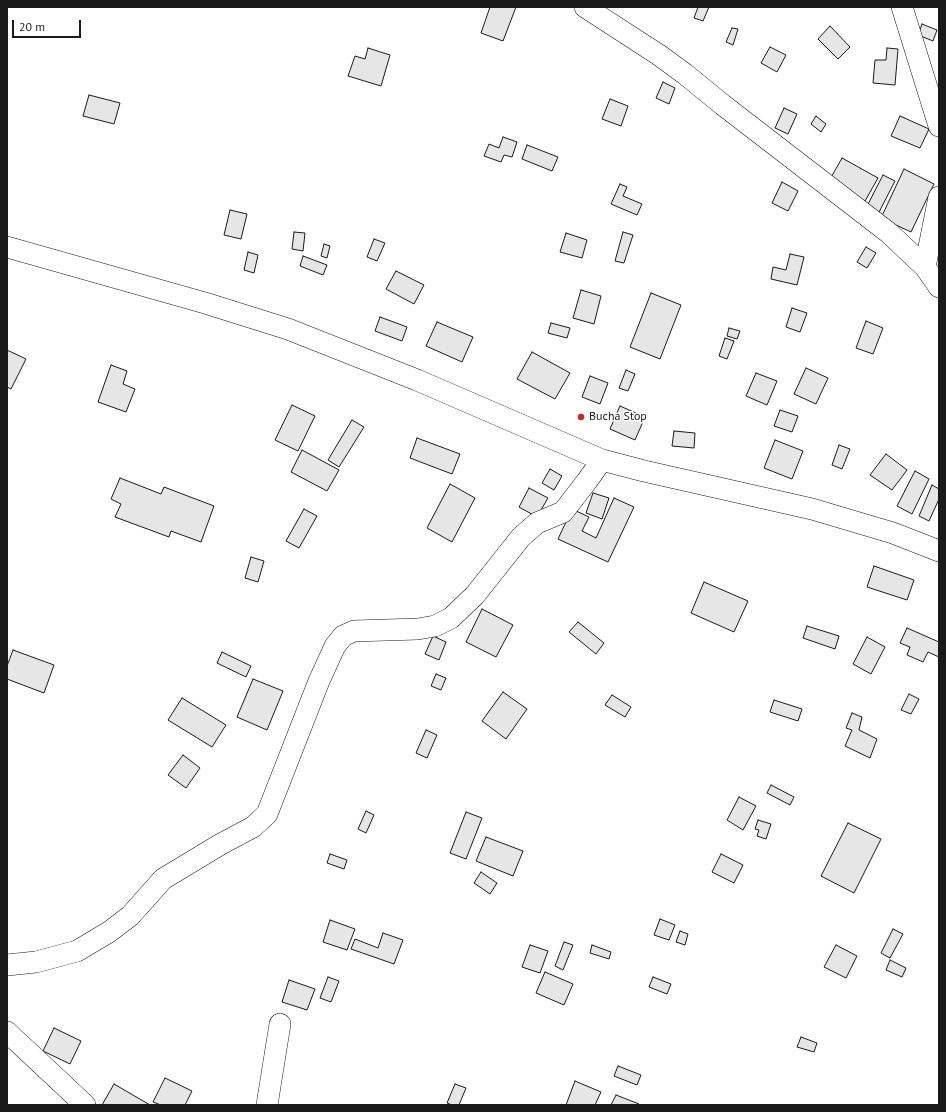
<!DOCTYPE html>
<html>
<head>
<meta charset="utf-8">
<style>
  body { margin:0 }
  #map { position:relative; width:946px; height:1112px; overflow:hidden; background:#fff; font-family:"PT Sans",sans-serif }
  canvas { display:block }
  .frame { position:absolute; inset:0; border:8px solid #1a1a1a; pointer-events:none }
  .scale { position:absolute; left:12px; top:20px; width:69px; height:18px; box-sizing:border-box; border:2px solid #1a1a1a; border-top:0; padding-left:5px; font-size:12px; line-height:14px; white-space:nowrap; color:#1a1a1a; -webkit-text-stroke:3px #fff; paint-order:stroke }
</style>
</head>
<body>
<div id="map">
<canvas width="946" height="1112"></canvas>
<div class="frame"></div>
<div class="scale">20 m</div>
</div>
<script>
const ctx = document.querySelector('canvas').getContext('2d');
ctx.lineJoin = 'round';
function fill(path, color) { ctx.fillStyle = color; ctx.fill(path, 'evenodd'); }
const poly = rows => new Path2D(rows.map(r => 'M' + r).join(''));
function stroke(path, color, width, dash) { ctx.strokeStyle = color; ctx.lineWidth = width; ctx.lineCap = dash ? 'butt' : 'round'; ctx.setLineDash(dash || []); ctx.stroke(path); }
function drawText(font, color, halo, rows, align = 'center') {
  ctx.font = font + ' "PT Sans",sans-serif'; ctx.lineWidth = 3; ctx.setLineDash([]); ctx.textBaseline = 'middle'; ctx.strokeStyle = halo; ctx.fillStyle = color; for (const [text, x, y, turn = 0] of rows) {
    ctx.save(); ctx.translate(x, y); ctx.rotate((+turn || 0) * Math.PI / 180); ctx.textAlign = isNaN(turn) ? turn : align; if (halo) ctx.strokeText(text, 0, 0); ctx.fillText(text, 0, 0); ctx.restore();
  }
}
const building = poly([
  [490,7,516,7,503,41,481,33,490,7],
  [698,7,709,7,703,21,694,18,698,7],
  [922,24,937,30,933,41,918,35,922,24],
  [830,26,850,47,838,59,818,39,830,26],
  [732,28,738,29,733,45,726,42,732,28],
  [770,47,786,55,777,72,761,63,770,47],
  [368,48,390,55,381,86,348,76,355,56,365,59,368,48],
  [887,48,898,49,895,85,873,83,875,60,886,60,887,48],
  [663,82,675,88,669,104,656,98,663,82],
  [89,95,120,103,114,124,83,116,89,95],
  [610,99,628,106,621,126,602,119,610,99],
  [784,108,797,114,788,134,775,128,784,108],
  [816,116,826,124,821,132,811,124,816,116],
  [900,116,929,129,920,148,891,136,900,116],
  [503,137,517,142,512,157,504,155,501,162,484,156,489,144,499,148,503,137],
  [527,145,558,157,552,171,522,159,527,145],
  [842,158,878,178,865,201,829,181,842,158],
  [904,169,934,184,911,232,881,218,904,169],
  [883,175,895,181,876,218,864,212,883,175],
  [782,182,798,191,788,211,772,203,782,182],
  [620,184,627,187,623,196,642,204,637,215,611,204,620,184],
  [230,210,247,214,241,239,224,235,230,210],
  [294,232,305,233,303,251,292,249,294,232],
  [623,232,633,235,624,263,615,261,623,232],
  [566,233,587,240,582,258,560,252,566,233],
  [374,239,385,243,377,261,367,257,374,239],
  [324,244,330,246,327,258,321,256,324,244],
  [866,247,876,253,867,268,857,262,866,247],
  [248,252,258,255,254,273,244,270,248,252],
  [790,254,804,257,797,285,771,279,773,267,786,270,790,254],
  [303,256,327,265,323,275,300,266,303,256],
  [396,271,424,285,414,304,386,289,396,271],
  [581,290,601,296,594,324,573,318,581,290],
  [651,293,681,305,660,359,630,347,651,293],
  [792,308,807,313,800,332,786,327,792,308],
  [380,317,407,327,402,341,375,331,380,317],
  [866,321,883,328,873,354,856,348,866,321],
  [437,322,473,337,462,362,426,346,437,322],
  [551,323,570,328,567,338,548,333,551,323],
  [729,328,740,331,737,339,727,336,729,328],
  [725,338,734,341,727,359,719,356,725,338],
  [7,350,26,359,11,389,7,387,7,350],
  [532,352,570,373,555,399,517,379,532,352],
  [111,365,127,371,123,384,135,389,126,412,98,402,111,365],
  [806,368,828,378,816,404,794,394,806,368],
  [626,370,635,374,628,391,619,388,626,370],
  [756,373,777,381,767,405,746,396,756,373],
  [590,376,608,383,600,404,582,397,590,376],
  [292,405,315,416,298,451,275,440,292,405],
  [620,406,645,417,635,440,610,429,620,406],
  [780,410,798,416,792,432,774,426,780,410],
  [352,420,364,427,339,467,328,460,352,420],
  [674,431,695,433,694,448,672,446,674,431],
  [417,438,460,454,452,474,410,458,417,438],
  [775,440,803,451,792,479,764,468,775,440],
  [839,445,850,449,842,469,832,465,839,445],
  [302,450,339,470,327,491,291,472,302,450],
  [886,454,907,470,892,490,870,475,886,454],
  [550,469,562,476,554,490,542,483,550,469],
  [915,471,929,479,912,514,897,506,915,471],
  [120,478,161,494,164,487,214,506,201,542,171,531,169,537,115,517,121,504,111,499,120,478],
  [450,484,475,498,452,542,427,528,450,484],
  [932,485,939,489,939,499,929,521,919,516,932,485],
  [529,488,548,498,537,517,519,507,529,488],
  [593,493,609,498,602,519,586,513,593,493],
  [614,498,634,507,608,562,558,539,572,509,589,517,582,531,596,538,614,498],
  [304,509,317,516,299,548,286,541,304,509],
  [251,557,264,561,258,582,245,578,251,557],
  [874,566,914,580,907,600,867,587,874,566],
  [704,582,748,601,734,632,691,613,704,582],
  [482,609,513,625,496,657,466,642,482,609],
  [578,622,604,643,596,654,569,632,578,622],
  [807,626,839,636,835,649,803,638,807,626],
  [907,628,939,642,939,657,928,652,923,662,907,655,910,647,900,643,907,628],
  [433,636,446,642,439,660,425,654,433,636],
  [867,637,885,647,871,674,853,664,867,637],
  [13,650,54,665,44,693,7,679,7,666,13,650],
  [222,652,251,666,246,677,217,663,222,652],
  [436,674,446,678,441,690,431,686,436,674],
  [253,679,283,691,267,730,237,717,253,679],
  [503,692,527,709,506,739,482,721,503,692],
  [909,694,919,699,911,714,901,710,909,694],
  [612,695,631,707,625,717,605,705,612,695],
  [182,698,226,725,212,747,168,720,182,698],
  [774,700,802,709,798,721,770,712,774,700],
  [852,713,862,717,859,730,877,739,870,758,845,746,852,730,846,728,852,713],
  [426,730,437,735,427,758,416,753,426,730],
  [183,755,200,768,186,788,168,775,183,755],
  [771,785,794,797,790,805,767,793,771,785],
  [739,797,756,806,743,830,727,820,739,797],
  [366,811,374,815,366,833,358,829,366,811],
  [466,812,482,818,466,859,450,853,466,812],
  [758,820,771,824,766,839,757,836,759,830,755,829,758,820],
  [848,823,881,839,854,893,821,876,848,823],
  [486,837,523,851,513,876,476,861,486,837],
  [330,854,347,860,344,869,327,863,330,854],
  [721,854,743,865,734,883,712,872,721,854],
  [481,872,497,883,490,894,474,883,481,872],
  [660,919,675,925,669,940,654,935,660,919],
  [330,920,355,929,347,950,323,942,330,920],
  [893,929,903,934,890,958,881,953,893,929],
  [680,931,688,934,685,945,676,942,680,931],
  [383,933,403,940,394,964,351,949,355,939,378,948,383,933],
  [564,942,573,945,563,970,555,966,564,942],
  [530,945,548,951,540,973,522,967,530,945],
  [592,945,611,952,609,959,590,953,592,945],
  [836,945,857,956,846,978,824,967,836,945],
  [890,960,906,968,902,977,886,970,890,960],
  [545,972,573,984,564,1005,536,993,545,972],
  [328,977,339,981,331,1002,320,998,328,977],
  [653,977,671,984,667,994,649,987,653,977],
  [289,980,315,989,307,1010,282,1002,289,980],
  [54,1028,81,1041,70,1064,43,1051,54,1028],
  [801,1037,817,1043,814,1052,797,1047,801,1037],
  [618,1066,641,1075,637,1085,614,1076,618,1066],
  [165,1078,192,1091,185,1105,161,1105,153,1102,165,1078],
  [575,1081,601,1092,595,1105,566,1105,575,1081],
  [114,1084,150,1105,102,1105,114,1084],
  [455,1084,466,1088,459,1105,452,1105,447,1103,455,1084],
  [616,1095,639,1104,639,1105,611,1105,616,1095]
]);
fill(building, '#e6e6e6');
stroke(building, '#1a1a1a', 1);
const minor = poly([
  [585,7,659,55,685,74,723,105,889,233,925,267,939,287],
  [902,7,939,126],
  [7,247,205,303,288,329,417,380,602,460,644,471,812,509,893,533,939,551],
  [925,267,939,197],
  [7,965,36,962,77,951,109,932,130,916,163,879,221,844,253,827,267,814,319,681,335,646,343,636,354,631,418,629,435,626,451,618,475,595,521,537,537,523,563,512,587,481,602,460],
  [7,1032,85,1105],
  [267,1105,280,1024]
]);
stroke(minor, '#1a1a1a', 22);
stroke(minor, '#fff', 21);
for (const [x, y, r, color] of [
  [581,417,4,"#c62828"]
]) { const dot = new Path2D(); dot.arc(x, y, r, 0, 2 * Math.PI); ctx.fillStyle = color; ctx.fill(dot); stroke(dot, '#fff', 1.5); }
drawText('12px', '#1a1a1a', '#fff', [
  ["Bucha Stop",589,417]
], 'left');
</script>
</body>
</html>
